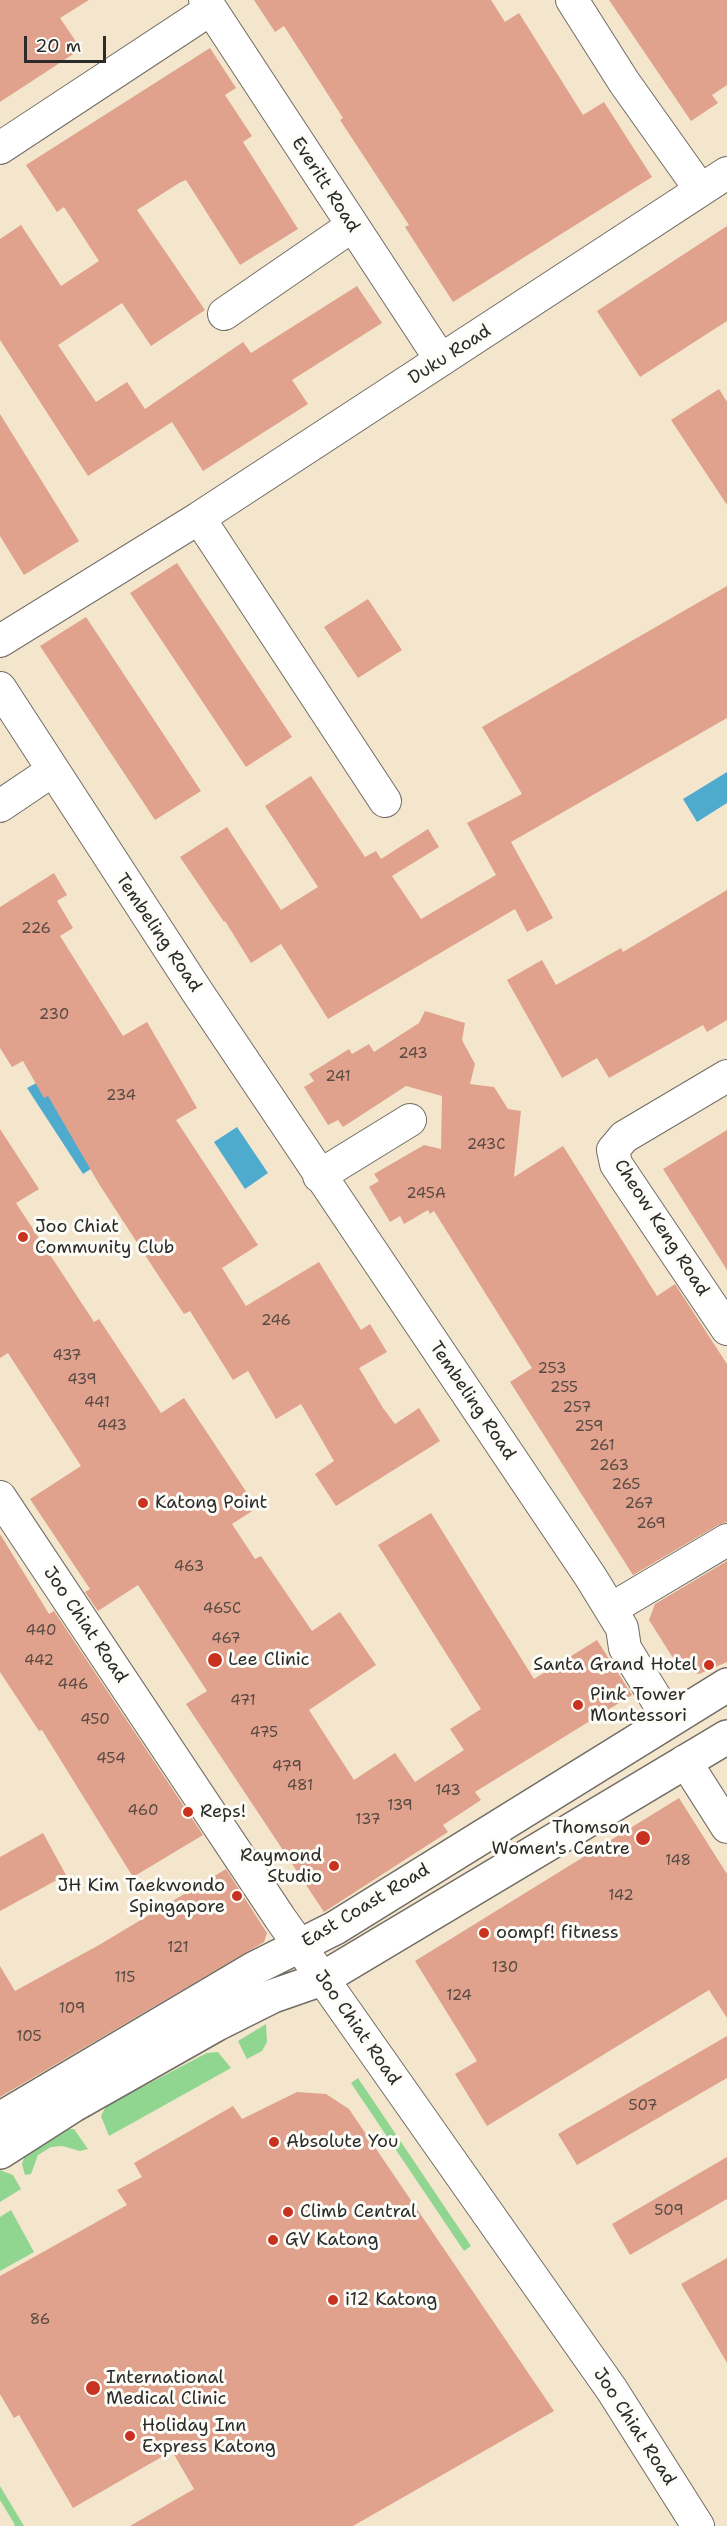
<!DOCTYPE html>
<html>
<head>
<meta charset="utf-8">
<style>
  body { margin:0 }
  #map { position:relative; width:727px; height:2526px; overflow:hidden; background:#f3e6cd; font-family:"Shantell Sans",sans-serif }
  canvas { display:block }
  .scale { position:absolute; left:24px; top:36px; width:82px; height:27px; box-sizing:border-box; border:3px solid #2b2b2b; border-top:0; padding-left:8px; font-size:18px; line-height:21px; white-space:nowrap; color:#2b2b2b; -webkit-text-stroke:4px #fdfcf7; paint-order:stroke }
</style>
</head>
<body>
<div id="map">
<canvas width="727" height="2526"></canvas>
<div class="scale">20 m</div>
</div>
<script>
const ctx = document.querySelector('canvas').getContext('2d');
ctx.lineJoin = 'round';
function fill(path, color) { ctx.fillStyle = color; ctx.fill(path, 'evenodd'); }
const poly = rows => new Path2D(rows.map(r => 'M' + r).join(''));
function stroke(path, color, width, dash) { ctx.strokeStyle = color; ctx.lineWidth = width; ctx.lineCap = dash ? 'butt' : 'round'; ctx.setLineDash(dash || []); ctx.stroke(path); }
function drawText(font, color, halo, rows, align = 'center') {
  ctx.font = font + ' "Shantell Sans",sans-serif'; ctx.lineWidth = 6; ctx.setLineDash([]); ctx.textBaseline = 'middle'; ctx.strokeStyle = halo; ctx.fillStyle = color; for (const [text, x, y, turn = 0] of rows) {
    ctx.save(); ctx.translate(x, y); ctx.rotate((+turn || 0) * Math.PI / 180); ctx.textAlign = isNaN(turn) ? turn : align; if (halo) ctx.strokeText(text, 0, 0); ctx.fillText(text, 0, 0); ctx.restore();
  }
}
fill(poly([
  [266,2024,267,2042,262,2051,247,2059,238,2041],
  [218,2052,231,2068,109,2136,101,2116,106,2106,207,2053],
  [358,2078,471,2246,464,2251,351,2083],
  [64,2129,74,2129,88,2149,80,2151,62,2146,51,2147,38,2155,31,2174,25,2175,22,2164,25,2155],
  [0,2170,13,2175,21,2189,0,2202],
  [11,2210,34,2252,0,2271,0,2217],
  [0,2486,24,2526,13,2526,15,2525,0,2500]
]), '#90d690');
fill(poly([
  [727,772,727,803,697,822,683,799],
  [42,1080,94,1167,83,1174,27,1088],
  [237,1127,268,1173,245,1189,214,1142]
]), '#4fabcd');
fill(poly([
  [0,0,89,0,60,18,81,49,0,102],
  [254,0,491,0,505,22,519,13,583,115,604,102,652,177,453,302,405,227,409,225,340,120,343,118,284,26,275,32],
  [609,0,727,0,727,85,712,95,718,103,691,121],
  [210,48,236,88,225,95,252,136,243,142,298,229,240,265,186,180,179,183,137,210,205,310,151,346,122,303,58,345,96,402,127,382,145,409,243,342,251,353,357,286,382,323,292,380,308,404,203,471,172,422,88,476,0,340,0,239,21,225,61,286,99,261,64,207,57,212,26,165],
  [727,226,727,321,640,377,597,311],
  [719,389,727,402,727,505,671,420],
  [0,414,79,541,24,575,0,536],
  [177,563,292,737,246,767,130,593],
  [727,586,727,718,511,842,553,918,527,932,515,909,328,1019,281,944,251,963,225,921,224,922,180,857,227,827,281,910,318,887,265,806,311,776,365,857,376,851,381,859,428,829,439,847,392,876,421,919,496,875,467,823,522,794,482,727],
  [368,599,402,650,358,678,324,627],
  [86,617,201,791,155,820,40,646],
  [54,873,67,895,57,901,73,928,60,936,123,1036,147,1022,197,1108,176,1120,258,1245,222,1268,246,1306,319,1262,361,1330,370,1324,387,1352,359,1368,383,1408,395,1424,419,1408,440,1441,336,1506,315,1474,334,1461,301,1404,276,1419,248,1371,233,1380,190,1311,184,1314,160,1278,99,1184,48,1096,44,1098,23,1061,12,1067,0,1048,0,907],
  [727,890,727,1020,707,1032,703,1025,609,1078,597,1058,562,1078,507,980,542,960,556,985,621,948,623,952],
  [425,1011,465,1023,462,1040,475,1064,470,1084,494,1087,508,1109,521,1111,514,1177,563,1146,657,1296,675,1284,727,1364,727,1522,718,1525,633,1575,510,1382,532,1368,434,1211,430,1214,428,1210,404,1224,400,1216,390,1222,369,1187,379,1181,374,1174,424,1145,441,1149,442,1096,406,1086,343,1127,338,1120,328,1125,304,1087,314,1081,309,1074,349,1049,352,1054,369,1044,374,1052,419,1023],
  [0,1129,39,1189,16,1203,94,1322,99,1319,161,1413,184,1398,257,1508,232,1524,255,1559,261,1556,312,1631,340,1612,376,1665,309,1710,354,1780,395,1753,415,1782,464,1750,450,1729,481,1709,378,1545,431,1513,534,1679,597,1640,632,1695,475,1792,481,1800,443,1825,448,1832,324,1912,186,1704,207,1691,138,1585,98,1611,85,1592,90,1589,30,1499,81,1466,8,1353,0,1358],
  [727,1130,727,1270,663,1169],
  [0,1534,49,1614,54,1611,203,1835,133,1877,42,1730,39,1731,0,1672],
  [727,1561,727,1662,699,1674,680,1669,649,1620,655,1604],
  [679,1798,727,1874,727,2018,709,1990,487,2126,455,2074,477,2061,415,1961],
  [43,1833,66,1875,0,1911,0,1857],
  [226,1869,267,1933,264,1942,0,2097,0,1966,15,1991,99,1945],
  [727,2036,727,2078,577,2165,558,2134],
  [297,2092,326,2094,349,2109,554,2411,353,2526,130,2526,194,2489,172,2451,73,2508,19,2415,14,2418,0,2394,0,2276,127,2205,117,2190,142,2177,134,2163,233,2106,242,2119],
  [727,2157,727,2199,630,2255,612,2224],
  [727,2258,727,2363,681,2284]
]), '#e0a28c');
const minor = poly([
  [205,0,441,360],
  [572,0,624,82,700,189],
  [0,148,211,9],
  [224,314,352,226],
  [199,518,385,801],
  [0,641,199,518,727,173],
  [0,688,198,993,590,1576,622,1628,625,1648,669,1720],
  [0,806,52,771],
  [727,1076,624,1137,613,1150,616,1164,727,1329],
  [319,1176,410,1120],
  [0,1497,280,1918,612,2390,698,2526],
  [611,1609,727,1540],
  [685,1761,727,1827]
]);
const major = poly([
  [0,2119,255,1968,335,1928,727,1685],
  [0,2152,72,2106,217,2024,273,1996,322,1979,727,1737]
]);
stroke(minor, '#716c64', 34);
stroke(major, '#716c64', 36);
stroke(minor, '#fff', 32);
stroke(major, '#fff', 33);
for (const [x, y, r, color] of [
  [23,1237,6,"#c8321e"],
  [143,1503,6,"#c8321e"],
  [215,1660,8,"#c8321e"],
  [709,1665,6,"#c8321e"],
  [578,1705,6,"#c8321e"],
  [188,1812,6,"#c8321e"],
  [643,1838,8,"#c8321e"],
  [334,1866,6,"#c8321e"],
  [237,1896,6,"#c8321e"],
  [484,1933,6,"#c8321e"],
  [274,2142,6,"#c8321e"],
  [288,2212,6,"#c8321e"],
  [273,2240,6,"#c8321e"],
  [333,2300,6,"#c8321e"],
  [93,2388,8,"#c8321e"],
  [130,2436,6,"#c8321e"]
]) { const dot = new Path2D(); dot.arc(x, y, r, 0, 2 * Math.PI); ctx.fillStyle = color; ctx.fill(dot); stroke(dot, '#fdfcf7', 2); }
drawText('15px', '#584943', null, [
  ["226",36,929],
  ["230",54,1015],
  ["243",413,1054],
  ["241",338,1077],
  ["234",121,1096],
  ["243C",486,1145],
  ["245A",426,1194],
  ["246",276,1321],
  ["437",67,1356],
  ["253",552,1369],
  ["439",82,1380],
  ["255",564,1388],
  ["441",97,1403],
  ["257",577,1408],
  ["443",112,1426],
  ["259",589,1427],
  ["261",602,1446],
  ["263",614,1466],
  ["265",626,1485],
  ["267",639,1504],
  ["269",651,1524],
  ["463",189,1567],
  ["465C",222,1609],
  ["440",41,1631],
  ["467",226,1639],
  ["442",39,1661],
  ["446",73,1685],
  ["471",243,1701],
  ["450",95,1720],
  ["475",264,1733],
  ["454",111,1759],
  ["479",287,1767],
  ["481",300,1786],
  ["143",448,1791],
  ["139",400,1806],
  ["460",143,1811],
  ["137",368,1820],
  ["148",678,1861],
  ["142",621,1896],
  ["121",178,1948],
  ["130",505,1968],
  ["115",125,1978],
  ["124",459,1996],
  ["109",72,2009],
  ["105",29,2037],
  ["507",643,2106],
  ["509",669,2211],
  ["86",40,2320]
]);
drawText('18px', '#2b2b2b', '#fdfcf7', [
  ["Everitt Road",325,185,57],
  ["Duku Road",450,355,-33],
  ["Tembeling Road",158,933,56],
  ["Cheow Keng Road",661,1228,57],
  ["Tembeling Road",472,1401,56],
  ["Joo Chiat Road",85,1625,56],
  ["East Coast Road",366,1906,-31],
  ["Joo Chiat Road",357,2028,55],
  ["Joo Chiat Road",634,2427,57]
]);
drawText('18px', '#2b2b2b', '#fdfcf7', [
  ["Joo Chiat",35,1227],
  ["Community Club",35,1248],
  ["Katong Point",155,1503],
  ["Lee Clinic",228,1660],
  ["Santa Grand Hotel",697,1665,"right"],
  ["Pink Tower",590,1695],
  ["Montessori",590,1716],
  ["Reps!",200,1812],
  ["Thomson",630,1828,"right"],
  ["Women's Centre",630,1849,"right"],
  ["Raymond",322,1856,"right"],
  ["Studio",322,1877,"right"],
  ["JH Kim Taekwondo",225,1886,"right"],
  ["Spingapore",225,1907,"right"],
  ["oompf! fitness",496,1933],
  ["Absolute You",286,2142],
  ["Climb Central",300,2212],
  ["GV Katong",285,2240],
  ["i12 Katong",345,2300],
  ["International",106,2378],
  ["Medical Clinic",106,2399],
  ["Holiday Inn",142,2426],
  ["Express Katong",142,2447]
], 'left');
</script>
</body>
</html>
